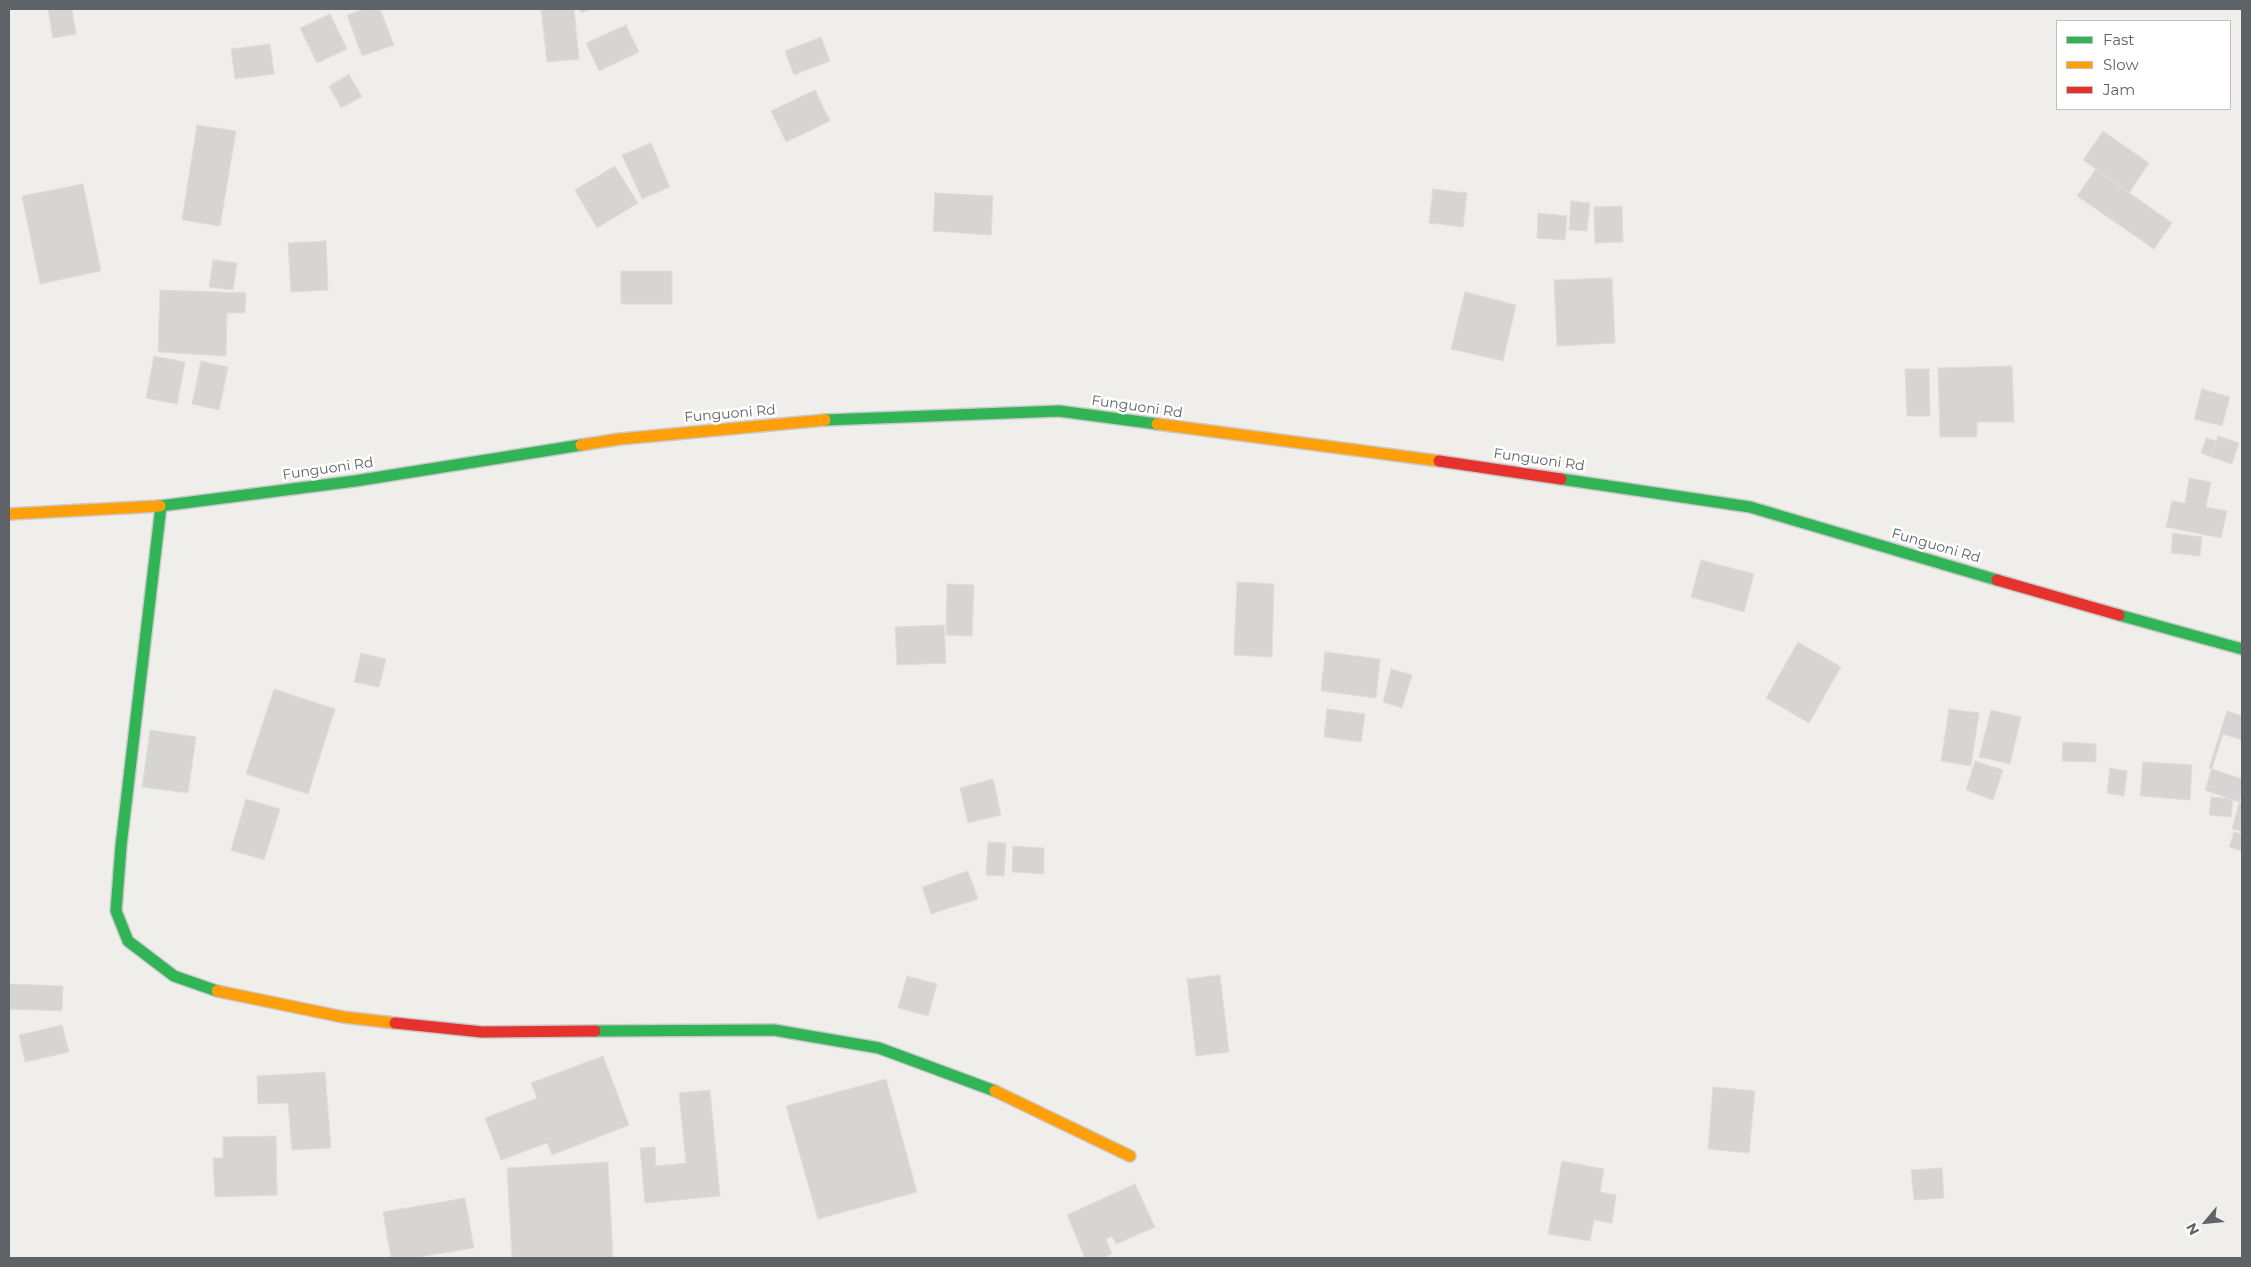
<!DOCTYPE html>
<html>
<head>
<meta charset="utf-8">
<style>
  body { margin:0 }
  #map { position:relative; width:2251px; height:1267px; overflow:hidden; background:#efeeea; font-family:Montserrat,sans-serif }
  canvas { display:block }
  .frame { position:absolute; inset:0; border:10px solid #5f6368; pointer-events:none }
  .legend { position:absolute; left:2056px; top:20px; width:175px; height:90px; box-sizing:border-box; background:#fff; border:1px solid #bfc1c3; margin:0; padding:6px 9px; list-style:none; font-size:15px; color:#5f6368 }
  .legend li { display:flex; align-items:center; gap:10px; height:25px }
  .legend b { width:25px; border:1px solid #bfc1c3 }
  .north { position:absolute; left:2181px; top:1197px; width:50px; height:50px; -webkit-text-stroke:4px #fff; paint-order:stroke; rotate:242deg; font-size:14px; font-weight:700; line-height:20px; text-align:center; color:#5f6368 }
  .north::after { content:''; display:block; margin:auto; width:18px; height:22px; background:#5f6368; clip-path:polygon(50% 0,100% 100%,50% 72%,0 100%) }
</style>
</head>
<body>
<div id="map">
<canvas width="2251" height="1267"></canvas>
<div class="frame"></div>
<ul class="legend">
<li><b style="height:6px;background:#30b455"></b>Fast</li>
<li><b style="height:6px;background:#ff9f0a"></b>Slow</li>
<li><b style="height:6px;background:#e5322d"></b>Jam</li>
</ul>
<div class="north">N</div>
</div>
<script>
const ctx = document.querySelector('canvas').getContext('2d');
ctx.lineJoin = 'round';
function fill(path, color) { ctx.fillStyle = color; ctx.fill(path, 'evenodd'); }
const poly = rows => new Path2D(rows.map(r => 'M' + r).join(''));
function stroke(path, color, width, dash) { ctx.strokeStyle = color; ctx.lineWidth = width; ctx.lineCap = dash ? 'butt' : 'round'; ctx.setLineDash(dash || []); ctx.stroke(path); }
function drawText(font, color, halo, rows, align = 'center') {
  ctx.font = font + ' Montserrat,sans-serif'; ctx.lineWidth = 5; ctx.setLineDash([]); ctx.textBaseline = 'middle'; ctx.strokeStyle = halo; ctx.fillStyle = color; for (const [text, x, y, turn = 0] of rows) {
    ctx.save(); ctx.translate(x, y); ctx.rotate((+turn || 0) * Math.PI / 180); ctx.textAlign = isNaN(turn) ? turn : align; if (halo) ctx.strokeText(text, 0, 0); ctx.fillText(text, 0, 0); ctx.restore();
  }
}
const building = poly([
  [48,9,72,9,76,34,53,38,48,9],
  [364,9,380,9,394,45,362,56,347,15,364,9],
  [541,9,574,9,579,59,547,62,541,9],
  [579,9,591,9,582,13,579,9],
  [330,14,347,49,317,63,300,28,330,14],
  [626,25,639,52,599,71,586,43,626,25],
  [821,37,830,61,794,75,785,51,821,37],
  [270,44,274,74,235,79,231,49,270,44],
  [349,74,362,97,341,108,329,86,349,74],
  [815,90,830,121,786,142,771,111,815,90],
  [197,125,236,131,220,226,182,220,197,125],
  [2103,131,2149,163,2129,193,2083,160,2103,131],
  [651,143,670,187,642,199,622,155,651,143],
  [615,166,638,203,597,228,575,190,615,166],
  [2096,169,2172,223,2154,249,2077,196,2096,169],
  [83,184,101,271,40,284,22,196,83,184],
  [1433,189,1467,193,1463,227,1429,223,1433,189],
  [935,193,993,196,991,235,933,231,935,193],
  [1571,201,1590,203,1587,231,1569,230,1571,201],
  [1622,206,1623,242,1595,243,1594,207,1622,206],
  [1538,213,1567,216,1565,240,1537,238,1538,213],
  [326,241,328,290,291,292,288,243,326,241],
  [213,260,237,263,233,290,209,287,213,260],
  [621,271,672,271,672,304,621,304,621,271],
  [1612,278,1615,343,1557,346,1554,280,1612,278],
  [160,290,246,293,245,313,227,313,226,356,158,352,160,290],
  [1465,292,1516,305,1503,361,1451,349,1465,292],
  [154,356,185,362,177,404,146,398,154,356],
  [201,361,228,367,219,410,192,404,201,361],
  [2012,366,2014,422,1977,422,1977,437,1940,437,1938,368,2012,366],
  [1905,369,1929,369,1930,416,1907,416,1905,369],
  [2202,389,2230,397,2222,426,2194,419,2202,389],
  [2218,436,2239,443,2232,464,2211,457,2218,436],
  [2206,438,2216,441,2211,457,2201,453,2206,438],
  [2189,478,2211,482,2206,507,2227,511,2221,538,2166,527,2172,501,2185,503,2189,478],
  [2173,533,2202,537,2200,556,2171,553,2173,533],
  [1701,560,1754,574,1744,612,1691,597,1701,560],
  [1237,582,1274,584,1272,657,1234,655,1237,582],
  [947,584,974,585,972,636,946,635,947,584],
  [944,625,946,663,897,665,895,627,944,625],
  [1798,642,1841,667,1809,723,1766,698,1798,642],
  [1325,652,1380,659,1376,698,1321,691,1325,652],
  [361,653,386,659,379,687,354,682,361,653],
  [1391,669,1412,675,1402,708,1383,702,1391,669],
  [274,689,335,709,308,794,246,774,274,689],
  [1327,709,1365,714,1361,742,1324,737,1327,709],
  [1949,709,1979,713,1971,766,1941,761,1949,709],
  [1991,710,2021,717,2010,764,1979,757,1991,710],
  [2227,711,2242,716,2242,779,2209,768,2227,711],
  [150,730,196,737,188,793,142,787,150,730],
  [2223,734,2242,740,2242,803,2205,790,2223,734],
  [2063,742,2096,744,2096,762,2062,761,2063,742],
  [1975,761,2003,770,1993,800,1966,790,1975,761],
  [2143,762,2192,765,2190,800,2140,796,2143,762],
  [2110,768,2127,771,2124,796,2107,793,2110,768],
  [993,779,1001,815,968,823,960,788,993,779],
  [2241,796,2242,796,2242,831,2232,829,2241,796],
  [2211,797,2233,799,2231,817,2209,815,2211,797],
  [246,799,280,809,264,860,231,850,246,799],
  [2234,832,2242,834,2242,851,2229,847,2234,832],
  [988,842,1006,843,1004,876,986,875,988,842],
  [1013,846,1044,848,1044,874,1012,872,1013,846],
  [968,871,978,899,931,914,922,887,968,871],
  [1220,975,1229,1052,1196,1056,1187,979,1220,975],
  [907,976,937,984,928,1016,898,1008,907,976],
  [9,984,63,986,62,1011,9,1009,9,984],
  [62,1025,69,1052,25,1062,19,1035,62,1025],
  [603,1056,629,1125,552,1155,547,1143,501,1160,485,1118,537,1098,531,1083,603,1056],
  [325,1072,331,1148,292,1150,288,1103,258,1104,257,1076,325,1072],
  [886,1079,917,1192,818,1219,786,1106,886,1079],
  [1713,1087,1755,1091,1749,1153,1708,1149,1713,1087],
  [710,1090,720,1196,645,1203,640,1148,655,1147,656,1166,686,1163,679,1093,710,1090],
  [276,1136,277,1195,215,1197,213,1158,223,1158,223,1137,276,1136],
  [1562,1161,1604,1169,1600,1192,1616,1195,1612,1223,1594,1220,1590,1241,1548,1234,1562,1161],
  [608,1162,613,1258,512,1258,507,1168,608,1162],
  [1942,1168,1944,1198,1914,1200,1911,1170,1942,1168],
  [1135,1184,1155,1227,1116,1244,1112,1236,1106,1239,1112,1254,1102,1258,1085,1258,1067,1215,1135,1184],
  [465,1198,474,1248,412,1258,391,1258,383,1212,465,1198]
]);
fill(building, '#d6d5d3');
stroke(building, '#deddd9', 1);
const fast = poly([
  [825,420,1059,411,1157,424],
  [1561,479,1750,507,1997,580],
  [160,506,355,481,581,445],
  [161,506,121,846,116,911,128,941,174,976,217,991],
  [2119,615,2242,649],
  [595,1031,774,1030,879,1048,995,1091]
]);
const slow = poly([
  [1157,424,1439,461],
  [581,445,620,439,825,420],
  [9,514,160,506],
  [217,991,343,1017,395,1023],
  [995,1091,1130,1156]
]);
const jam = poly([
  [1439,461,1561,479],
  [1997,580,2119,615],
  [395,1023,482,1032,595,1031]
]);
stroke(fast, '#cacacb', 14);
stroke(slow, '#cacacb', 14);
stroke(jam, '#cacacb', 14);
stroke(fast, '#30b455', 11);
stroke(slow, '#ff9f0a', 11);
stroke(jam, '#e5322d', 11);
drawText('14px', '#5f6368', '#fff', [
  ["Funguoni Rd",1137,407,8],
  ["Funguoni Rd",730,414,-5],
  ["Funguoni Rd",1539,460,8],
  ["Funguoni Rd",328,469,-8],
  ["Funguoni Rd",1936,546,16]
]);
</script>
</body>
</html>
